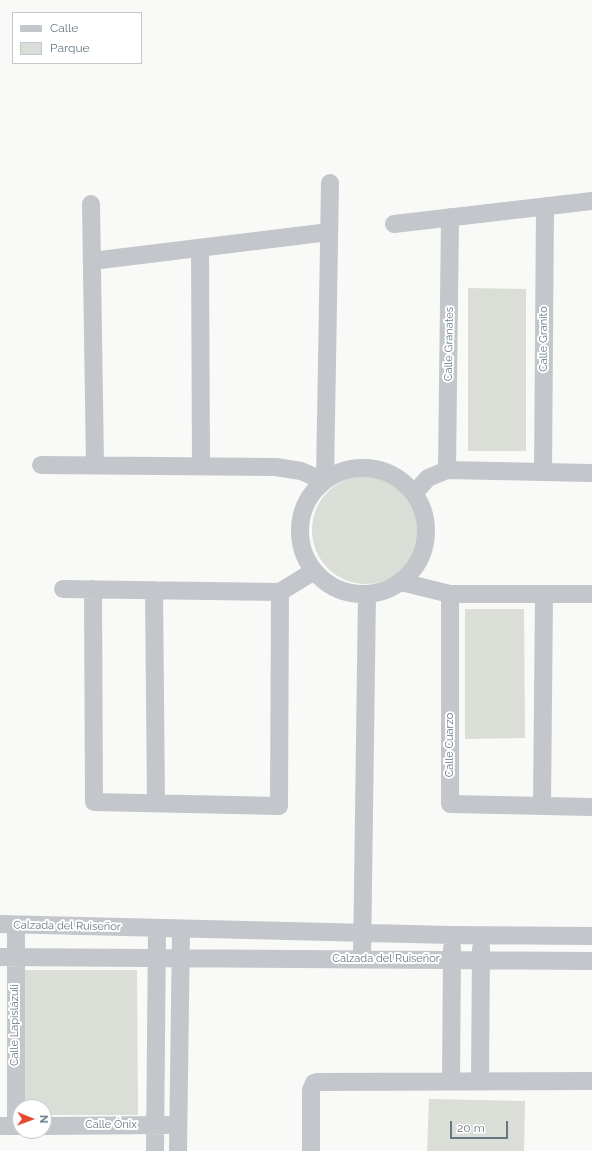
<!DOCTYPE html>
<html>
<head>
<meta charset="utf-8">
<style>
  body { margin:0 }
  #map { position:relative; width:592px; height:1151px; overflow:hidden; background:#f9f9f7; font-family:Raleway,sans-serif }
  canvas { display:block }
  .legend { position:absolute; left:12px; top:12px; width:130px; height:52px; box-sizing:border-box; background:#fff; border:1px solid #c1c9cd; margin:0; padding:5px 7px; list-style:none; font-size:12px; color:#657782 }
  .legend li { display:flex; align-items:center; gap:8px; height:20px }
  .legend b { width:20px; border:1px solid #c1c9cd }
  .north { position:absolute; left:12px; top:1099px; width:40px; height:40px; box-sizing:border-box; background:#fff; border:1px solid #c1c9cd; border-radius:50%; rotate:91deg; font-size:11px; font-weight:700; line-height:16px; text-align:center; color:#657782 }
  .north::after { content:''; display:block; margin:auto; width:14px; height:18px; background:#e2492f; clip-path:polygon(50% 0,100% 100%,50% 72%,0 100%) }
  .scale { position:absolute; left:450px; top:1121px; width:58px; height:18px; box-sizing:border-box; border:2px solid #657782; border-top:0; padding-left:5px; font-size:12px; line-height:14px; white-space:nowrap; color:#657782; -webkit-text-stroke:3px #fff; paint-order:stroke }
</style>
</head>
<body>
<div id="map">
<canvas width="592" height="1151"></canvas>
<ul class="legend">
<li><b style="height:5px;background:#c3c7cb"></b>Calle</li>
<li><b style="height:11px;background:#daded6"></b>Parque</li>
</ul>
<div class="north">N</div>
<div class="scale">20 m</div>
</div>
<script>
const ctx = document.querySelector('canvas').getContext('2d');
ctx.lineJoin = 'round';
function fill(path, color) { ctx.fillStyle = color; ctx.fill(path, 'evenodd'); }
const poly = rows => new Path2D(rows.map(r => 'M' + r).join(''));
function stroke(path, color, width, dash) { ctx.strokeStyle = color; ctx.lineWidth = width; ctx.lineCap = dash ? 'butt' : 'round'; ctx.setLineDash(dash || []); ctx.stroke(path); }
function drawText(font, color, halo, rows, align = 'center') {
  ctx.font = font + ' Raleway,sans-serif'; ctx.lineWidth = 4; ctx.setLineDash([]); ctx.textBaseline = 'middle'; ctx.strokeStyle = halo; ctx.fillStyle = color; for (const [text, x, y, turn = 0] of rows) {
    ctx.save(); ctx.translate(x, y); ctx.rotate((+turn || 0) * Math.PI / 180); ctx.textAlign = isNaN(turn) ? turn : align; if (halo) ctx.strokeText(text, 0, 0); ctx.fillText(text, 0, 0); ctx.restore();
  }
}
fill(poly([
  [468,288,526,289,526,451,468,451],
  '312 530a54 54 0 1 1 108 0a54 54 0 1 1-108 0Z',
  [465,609,524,609,525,738,465,739],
  [22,970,137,970,138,1115,44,1115,44,1107,22,1107],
  [429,1099,525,1101,524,1151,427,1151]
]), '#daded6');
stroke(poly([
  [91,204,95,465],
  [394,224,592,201],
  [200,248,201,466],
  [92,261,329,232],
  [41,465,276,467,301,471,324,481],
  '300 531a63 63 0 1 1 126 0a63 63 0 1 1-126 0Z',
  [447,470,450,217],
  [543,472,545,206],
  [325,480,330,183],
  [413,492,417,490,428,478,447,470,592,473],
  [401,582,450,594,592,594],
  [63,589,280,592,314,571],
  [93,589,94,802,279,806,280,592],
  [154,590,156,803],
  [450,594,450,804,592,807],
  [542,806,544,594],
  [0,924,452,935,592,936],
  [0,957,592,961],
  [362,959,367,594],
  [451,1081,452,948],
  [480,1081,481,948],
  [0,1126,20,1126],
  [16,1126,16,925],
  [44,1126,168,1125],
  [155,1151,157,928],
  [178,1151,181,929],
  [311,1151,311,1090,314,1083,318,1082,592,1081]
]), '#c3c7cb', 18);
drawText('11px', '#657782', '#fff', [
  ["Calle Granito",544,339,-90],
  ["Calle Granates",449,344,-89],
  ["Calle Cuarzo",450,745,-90],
  ["Calzada del Ruiseñor",67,926,1],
  ["Calzada del Ruiseñor",386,959],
  ["Calle Lapislázuli",15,1025,-90],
  ["Calle Ónix",111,1125]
]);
</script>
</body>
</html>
